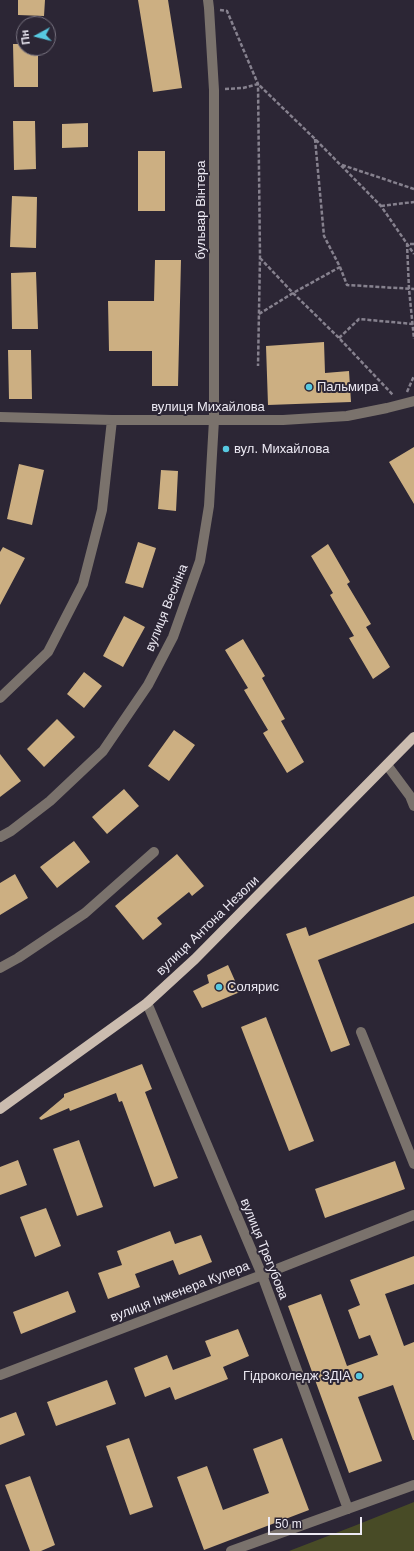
<!DOCTYPE html>
<html>
<head>
<meta charset="utf-8">
<style>
  body { margin:0 }
  #map { position:relative; width:414px; height:1551px; overflow:hidden; background:#2c2635; font-family:Helvetica,sans-serif }
  canvas { display:block }
  .north { position:absolute; left:16px; top:16px; width:40px; height:40px; box-sizing:border-box; background:#2c2635; border:1px solid #797481; border-radius:50%; rotate:263deg; font-size:11px; font-weight:700; line-height:16px; text-align:center; color:#edeaf4 }
  .north::after { content:''; display:block; margin:auto; width:14px; height:18px; background:#57c9e1; clip-path:polygon(50% 0,100% 100%,50% 72%,0 100%) }
  .scale { position:absolute; left:268px; top:1517px; width:94px; height:18px; box-sizing:border-box; border:2px solid #edeaf4; border-top:0; padding-left:5px; font-size:12px; line-height:14px; white-space:nowrap; color:#edeaf4; -webkit-text-stroke:3px #2c2635; paint-order:stroke }
</style>
</head>
<body>
<div id="map">
<canvas width="414" height="1551"></canvas>
<div class="north">Пн</div>
<div class="scale">50 m</div>
</div>
<script>
const ctx = document.querySelector('canvas').getContext('2d');
ctx.lineJoin = 'round';
function fill(path, color) { ctx.fillStyle = color; ctx.fill(path, 'evenodd'); }
const poly = rows => new Path2D(rows.map(r => 'M' + r).join(''));
function stroke(path, color, width, dash) { ctx.strokeStyle = color; ctx.lineWidth = width; ctx.lineCap = dash ? 'butt' : 'round'; ctx.setLineDash(dash || []); ctx.stroke(path); }
function drawText(font, color, halo, rows, align = 'center') {
  ctx.font = font + ' Helvetica,sans-serif'; ctx.lineWidth = 4; ctx.setLineDash([]); ctx.textBaseline = 'middle'; ctx.strokeStyle = halo; ctx.fillStyle = color; for (const [text, x, y, turn = 0] of rows) {
    ctx.save(); ctx.translate(x, y); ctx.rotate((+turn || 0) * Math.PI / 180); ctx.textAlign = isNaN(turn) ? turn : align; if (halo) ctx.strokeText(text, 0, 0); ctx.fillText(text, 0, 0); ctx.restore();
  }
}
fill(poly([
  [414,1502,414,1551,289,1551,354,1526]
]), '#484b26');
fill(poly([
  [18,0,45,0,44,16,18,15],
  [138,0,168,0,182,88,153,92],
  [13,44,24,44,24,48,38,48,38,87,14,87],
  [13,121,35,121,36,169,14,170],
  [88,123,88,147,62,148,62,124],
  [138,151,165,151,165,211,138,211],
  [12,196,37,197,36,248,10,247],
  [155,260,181,260,178,386,152,386,152,351,109,351,108,301,154,301],
  [36,272,38,329,12,329,11,273],
  [324,342,325,373,349,371,351,402,268,405,266,346],
  [8,350,31,350,32,399,9,399],
  [414,447,414,504,389,462],
  [19,464,44,470,32,525,7,519],
  [161,470,178,471,176,511,158,509],
  [138,542,156,548,143,588,125,583],
  [328,544,350,582,347,584,371,624,366,627,390,667,373,679,349,638,354,636,330,595,333,593,311,556],
  [3,547,25,558,0,605,0,552],
  [124,616,145,627,123,667,103,656],
  [243,639,265,676,262,678,285,719,281,721,304,762,287,773,263,733,268,730,244,690,248,688,225,650],
  [84,672,102,686,84,708,67,694],
  [57,719,75,737,44,767,27,749],
  [174,730,195,745,169,781,148,766],
  [0,754,21,781,0,797],
  [124,789,139,806,107,834,92,817],
  [74,841,90,862,57,888,40,867],
  [177,854,204,886,192,896,189,892,157,918,162,924,143,940,115,906],
  [15,874,28,898,0,915,0,883],
  [414,896,414,923,318,960,350,1045,331,1052,286,934,306,927,309,936],
  [228,965,240,992,202,1008,193,991,209,983,207,975],
  [266,1017,314,1141,289,1151,241,1027],
  [142,1064,152,1089,145,1092,178,1178,154,1187,122,1101,119,1102,116,1093,70,1111,69,1108,41,1120,39,1118,64,1097,64,1094],
  [79,1140,103,1207,77,1216,53,1149],
  [18,1160,27,1185,0,1195,0,1167],
  [395,1161,405,1189,325,1218,315,1189],
  [46,1208,61,1246,35,1257,20,1217],
  [170,1231,175,1244,201,1235,212,1262,179,1275,173,1260,135,1274,140,1287,108,1299,98,1273,122,1265,117,1251],
  [414,1256,414,1284,385,1294,404,1346,414,1342,414,1440,413,1440,393,1385,358,1397,382,1461,349,1473,288,1306,321,1294,347,1366,378,1355,370,1335,359,1339,348,1310,360,1305,350,1280],
  [68,1291,76,1312,21,1334,13,1312],
  [238,1329,249,1356,223,1367,228,1379,175,1400,170,1387,145,1397,134,1368,167,1355,173,1370,211,1356,205,1341],
  [107,1380,116,1404,56,1426,47,1402],
  [16,1412,25,1435,0,1445,0,1418],
  [129,1438,153,1507,130,1515,106,1446],
  [282,1438,309,1510,204,1550,177,1477,207,1466,223,1510,269,1493,253,1449],
  [30,1476,55,1545,41,1551,30,1551,5,1485]
]), '#ccaf82');
stroke(poly([
  [220,10,227,11,258,84,260,257,258,366],
  [225,89,243,88,258,84,315,139,381,206,414,254],
  [315,139,324,236,340,267,347,285,414,289],
  [342,165,414,189],
  [381,206,414,202],
  [414,244,407,244,409,289,414,339],
  [260,258,293,293,339,338,393,395],
  [259,314,293,293,340,267],
  [339,338,359,319,413,324],
  [407,392,414,376]
]), '#86818e', 2.5, [4, 2]);
stroke(poly([
  [0,417,112,420,283,420,347,416,387,408,414,401],
  [0,698,48,652,83,584,102,510,112,420],
  [387,765,410,796,414,806],
  [0,837,11,831,50,801,103,751,148,685,173,637,200,561,209,506,214,420,214,90,209,8,208,0],
  [0,968,18,958,85,913,154,852],
  [147,1003,262,1275,348,1509],
  [361,1032,414,1164],
  [0,1375,262,1275,414,1215],
  [231,1551,414,1485]
]), '#7a726c', 10);
stroke(poly([
  [0,1109,147,1003,195,959,414,737]
]), '#cbbcaf', 10);
for (const [x, y, r, color] of [
  [309,387,4,"#57c9e1"],
  [226,449,4,"#57c9e1"],
  [219,987,4,"#57c9e1"],
  [359,1376,4,"#57c9e1"]
]) { const dot = new Path2D(); dot.arc(x, y, r, 0, 2 * Math.PI); ctx.fillStyle = color; ctx.fill(dot); stroke(dot, '#2c2635', 1.5); }
drawText('13px', '#edeaf4', '#2c2635', [
  ["бульвар Вінтера",201,210,-90],
  ["вулиця Михайлова",208,407],
  ["вулиця Весніна",167,608,-68],
  ["вулиця Антона Незоли",208,926,-44],
  ["вулиця Трегубова",264,1249,68],
  ["вулиця Інженера Купера",180,1292,-21]
]);
drawText('13px', '#edeaf4', '#2c2635', [
  ["Пальмира",317,387],
  ["вул. Михайлова",234,449],
  ["Солярис",227,987],
  ["Гідроколедж ЗДIА",351,1376,"right"]
], 'left');
</script>
</body>
</html>
